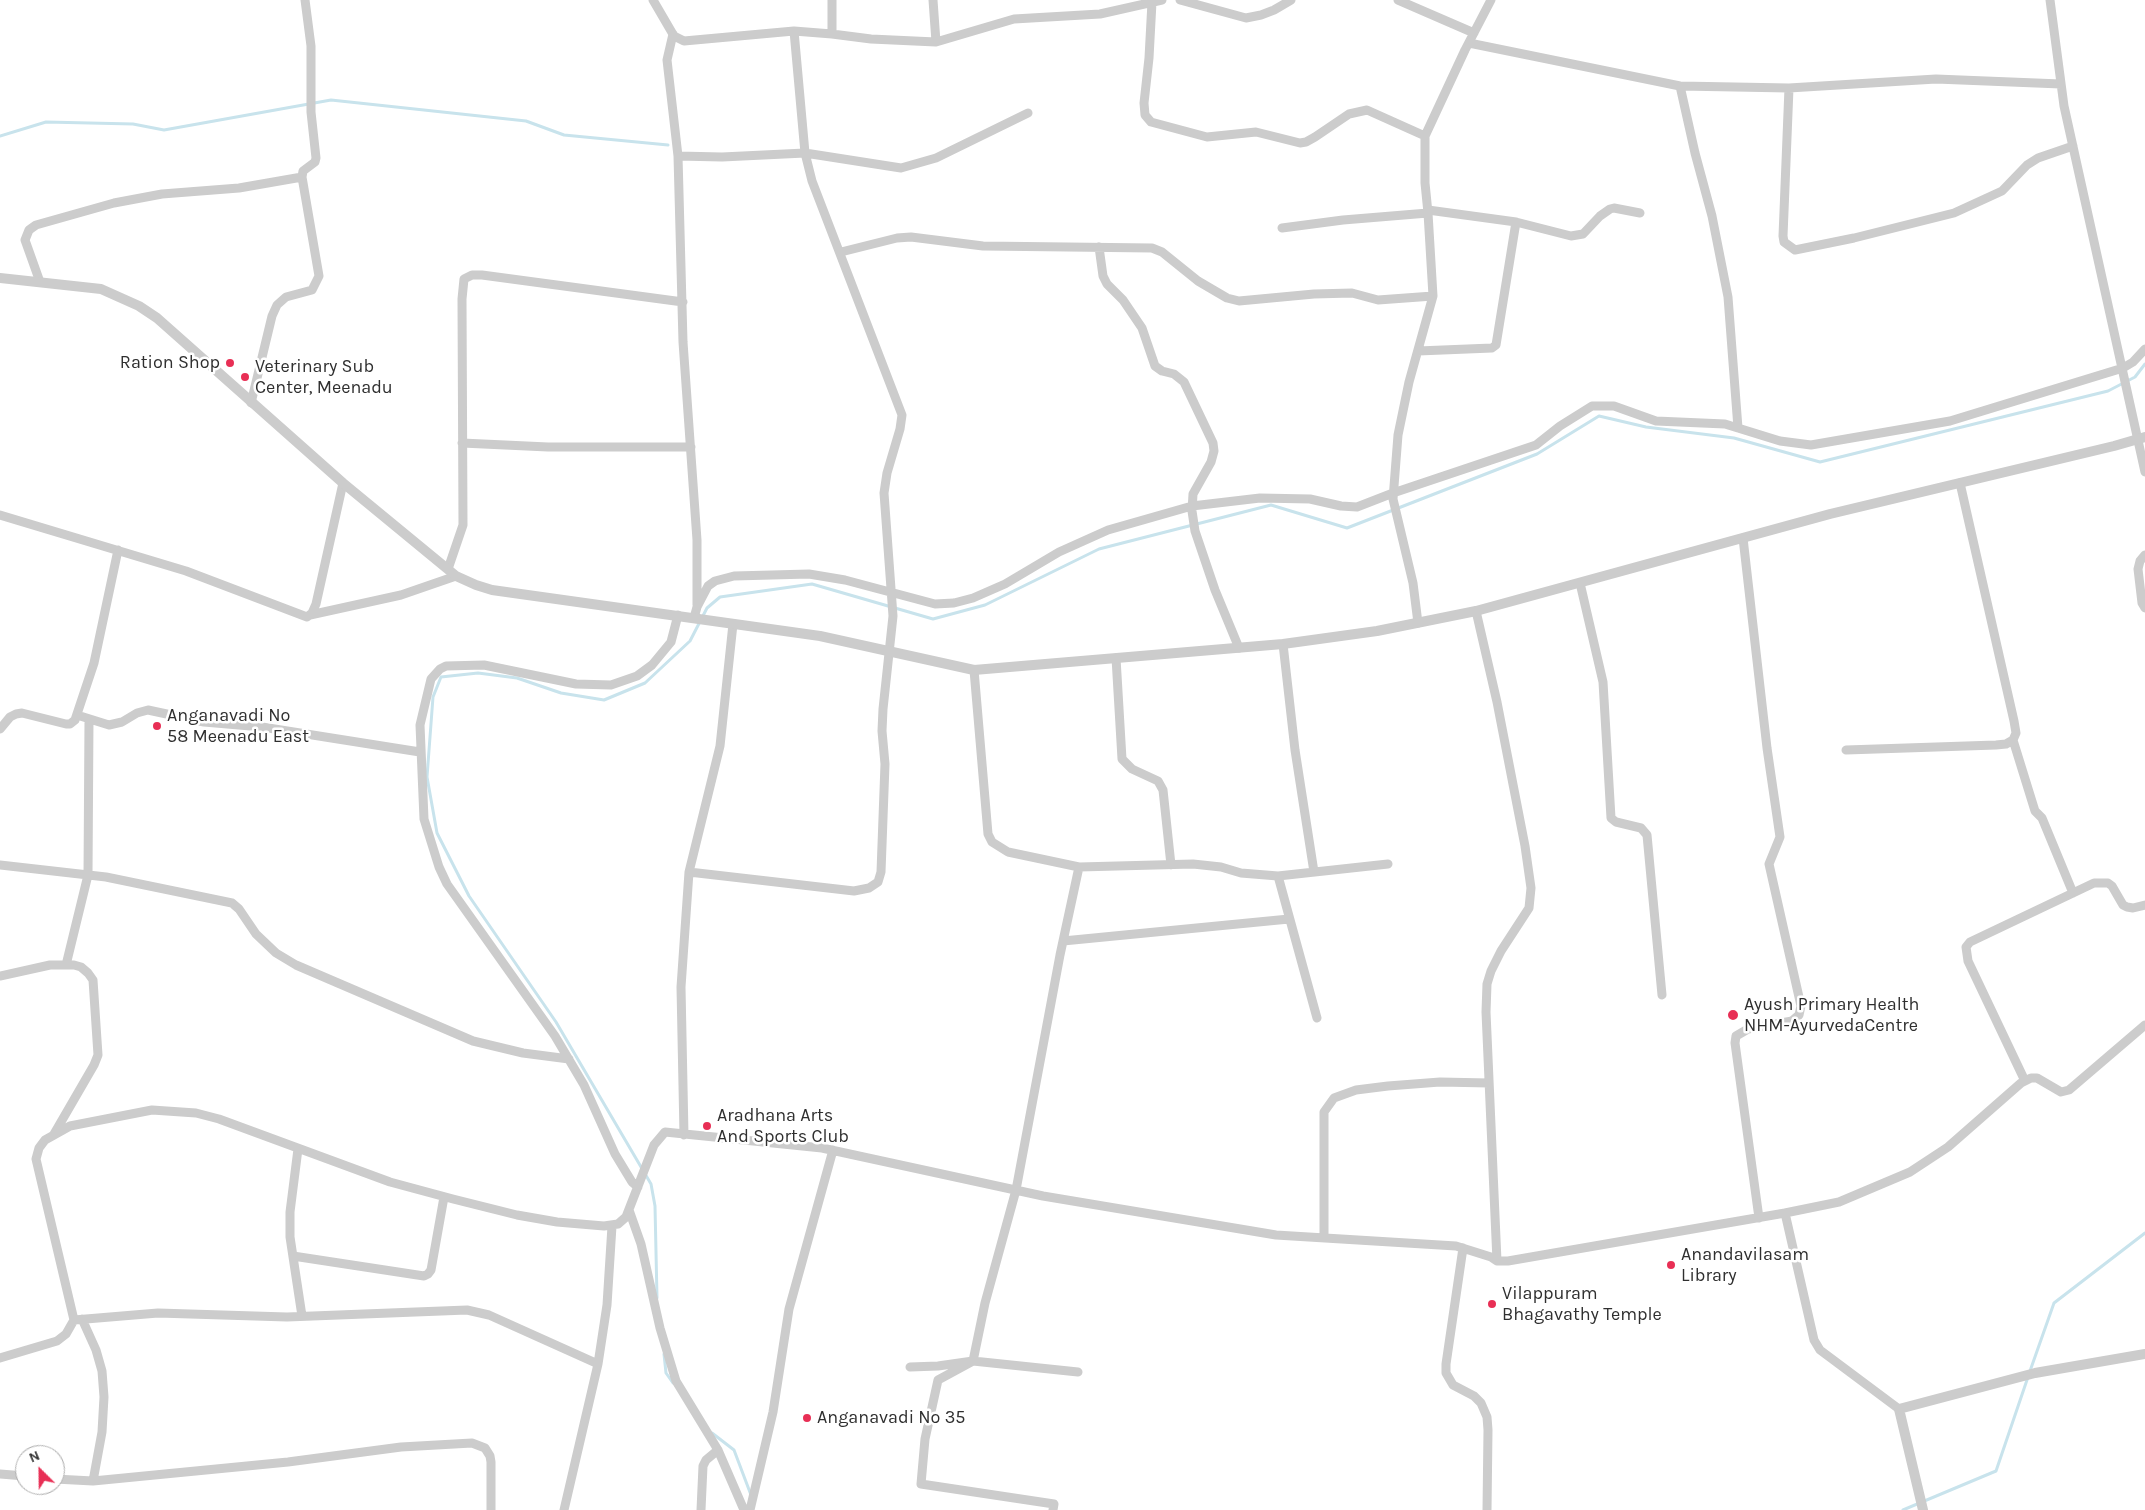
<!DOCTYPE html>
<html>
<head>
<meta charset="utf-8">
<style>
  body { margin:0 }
  #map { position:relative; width:2145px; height:1510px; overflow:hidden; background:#fff; font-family:Karla,sans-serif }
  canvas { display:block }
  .north { position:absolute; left:15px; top:1445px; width:50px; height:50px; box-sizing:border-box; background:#fff; border:1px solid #acacac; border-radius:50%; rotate:337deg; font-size:14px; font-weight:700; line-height:20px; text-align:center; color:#2f2f2f }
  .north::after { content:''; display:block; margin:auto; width:18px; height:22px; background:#e82f55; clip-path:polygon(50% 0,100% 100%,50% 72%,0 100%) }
</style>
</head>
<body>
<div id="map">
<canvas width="2145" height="1510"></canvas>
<div class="north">N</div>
</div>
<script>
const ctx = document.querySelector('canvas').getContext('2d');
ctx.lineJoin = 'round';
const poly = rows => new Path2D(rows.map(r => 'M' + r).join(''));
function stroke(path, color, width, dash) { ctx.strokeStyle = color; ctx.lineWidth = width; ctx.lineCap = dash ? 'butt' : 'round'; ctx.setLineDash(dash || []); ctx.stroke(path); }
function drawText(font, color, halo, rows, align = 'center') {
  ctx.font = font + ' Karla,sans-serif'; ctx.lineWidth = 5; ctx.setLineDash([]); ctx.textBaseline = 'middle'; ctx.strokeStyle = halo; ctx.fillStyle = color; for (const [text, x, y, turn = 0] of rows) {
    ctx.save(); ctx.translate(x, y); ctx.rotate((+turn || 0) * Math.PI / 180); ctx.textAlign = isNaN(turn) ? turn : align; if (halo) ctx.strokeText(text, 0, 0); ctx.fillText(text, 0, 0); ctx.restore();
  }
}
stroke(poly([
  [0,136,46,122,133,124,164,130,331,100,526,121,564,135,668,145],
  [657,1298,655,1206,651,1184,556,1022,469,896,437,833,427,777,433,697,441,677,478,673,517,678,561,693,604,700,645,683,690,641,707,608,720,597,812,584,933,619,985,605,1099,549,1271,505,1347,528,1537,454,1599,416,1646,427,1734,438,1820,462,2108,391,2135,377,2145,364],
  [664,1354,666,1373,673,1383],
  [2030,1371,2054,1303,2145,1233],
  [712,1433,734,1450,751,1495],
  [1903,1510,1996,1471,2028,1377]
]), '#c8e3ec', 3);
stroke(poly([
  [653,0,674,36,684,41,794,31,832,34,871,39,936,42],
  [832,0,832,34],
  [933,0,936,42,1014,19,1100,14,1162,0],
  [1180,0,1246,18,1261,15,1274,10,1291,0],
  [1398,0,1474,33],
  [2050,0,2064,106,2145,472],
  [1152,2,1149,58,1144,103,1145,115,1151,122,1207,137,1256,132,1300,143,1306,142,1315,137,1349,114,1367,110,1425,136],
  [673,34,667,60,678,156,683,342,697,540,697,605],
  [1469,43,1680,86,1789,88,1936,79,2061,84],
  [1680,86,1695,153,1712,216,1728,297,1738,428],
  [1789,88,1783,236,1784,242,1795,250,1854,238,1954,213,2002,191,2027,165,2038,158,2073,146],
  [678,156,722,157,805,153,901,168,936,158,1028,113],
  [1428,210,1516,222,1571,236,1583,234,1600,216,1610,209,1614,208,1640,213],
  [1282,228,1343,220,1428,213],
  [1099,247,1103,276,1107,284,1123,300,1142,328,1155,366,1162,371,1174,374,1184,382,1213,443,1214,451,1211,462,1193,494,1192,511,1195,531,1215,590,1239,648],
  [841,252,897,238,911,237,983,246,1152,248,1162,252,1198,281,1227,298,1239,301,1314,294,1352,293,1378,300,1433,296],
  [40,282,25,240,29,230,36,225,114,203,162,194,239,188,302,177],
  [1418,351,1492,348,1496,345,1516,222],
  [251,403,272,316,277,305,286,297,312,290,319,276,302,177,303,171,315,162,316,158,311,112,311,46,305,0],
  [462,443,548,447,691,447],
  [0,515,186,571,307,617,312,613,316,604,343,483],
  [1743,538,1767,748,1780,837,1769,864,1801,1006,1799,1015,1792,1021,1748,1029,1736,1036,1735,1043,1759,1218],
  [2145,555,2140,561,2138,569,2142,603,2145,608],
  [448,569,463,525,462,299,464,279,472,275,482,275,683,302],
  [1580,583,1603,682,1611,818,1616,822,1641,828,1647,835,1662,995],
  [1476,611,1497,702,1525,846,1531,888,1529,908,1501,951,1491,971,1487,984,1486,1012,1497,1261],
  [310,615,401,595,456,576],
  [694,618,697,607,708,586,715,581,734,576,809,574,845,580,935,604,954,603,973,598,1005,584,1059,552,1108,530,1192,506,1260,498,1310,499,1341,506,1357,507,1393,493,1536,445,1560,426,1592,406,1614,406,1656,421,1725,424,1780,441,1811,445,1950,421,2123,368,2133,362,2145,349],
  [1418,623,1413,583,1393,499,1398,435,1409,382,1433,296,1428,213,1425,183,1425,136,1465,50,1491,0],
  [1283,644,1295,750,1314,872],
  [1116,658,1122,759,1132,769,1158,781,1163,790,1171,865],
  [974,670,988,834,992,842,1008,852,1079,867,1193,864,1221,867,1241,873,1278,876,1388,864],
  [77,715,109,725,122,722,137,713,148,710,204,722,262,727,420,752],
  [0,729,10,717,16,714,22,713,66,724,70,724,75,720,94,663,118,550],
  [2013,740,2035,811,2042,818,2073,893],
  [1846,750,1996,745,2006,744,2013,740,2016,733,2014,721,1960,483],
  [0,865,106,877,232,903,239,909,256,934,276,953,296,965,473,1041,523,1053,569,1059],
  [689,872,854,891,869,888,878,882,881,872,885,764,882,731,883,709,893,616,884,493,887,473,900,429,902,415,812,181,805,153,794,31],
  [1278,876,1317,1018],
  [1063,941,1289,919],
  [66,965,88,875,89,719],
  [0,976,50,965,74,965,81,967,88,973,93,980,98,1055,94,1065,54,1134],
  [2025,1081,1968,961,1966,947,1970,942,2094,883,2108,883,2112,886,2123,905,2127,907,2133,908,2145,905],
  [684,1135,681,987,689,872,720,746,733,624],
  [298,1149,290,1212,290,1237,302,1316],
  [638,1187,632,1182,615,1154,584,1085,555,1036,447,884,439,867,424,819,420,725,431,679,440,669,446,666,484,665,576,684,611,685,637,676,652,665,671,642,678,615],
  [629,1210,641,1244,660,1328,676,1381,718,1450,744,1510],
  [1324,1238,1324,1112,1334,1098,1356,1090,1388,1086,1440,1082,1489,1083],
  [1463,1248,1446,1364,1446,1373,1453,1385,1474,1396,1481,1403,1487,1417,1488,1430,1487,1510],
  [293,1256,424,1276,428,1274,431,1270,444,1197],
  [82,1319,96,1350,102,1371,104,1397,102,1432,93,1481],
  [74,1320,158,1313,287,1317,467,1310,489,1315,598,1364],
  [0,1358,57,1341,66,1334,74,1320,36,1159,39,1148,45,1140,70,1126,152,1110,196,1113,219,1119,390,1182,453,1199,517,1215,557,1222,604,1226,618,1224,626,1217,654,1145,665,1132,822,1148,1043,1196,1276,1235,1456,1246,1491,1257,1497,1261,1508,1261,1785,1213],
  [910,1367,938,1366,973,1361,1078,1372],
  [1899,1409,1820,1350,1814,1340,1785,1213,1839,1202,1910,1172,1948,1147,2021,1083,2031,1078,2037,1078,2061,1092,2069,1090,2145,1025],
  [0,1474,25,1476],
  [55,1479,93,1481,288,1462,401,1447,472,1443,485,1448,490,1456,491,1462,491,1510],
  [564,1510,598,1364,607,1305,612,1226],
  [701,1510,703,1466,706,1460,718,1450],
  [750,1510,773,1412,789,1309,833,1150],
  [1053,1510,1054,1504,921,1484,925,1439,938,1380,973,1361,985,1303,1016,1190,1060,955,1079,867]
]), '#ccc', 9);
stroke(poly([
  [0,278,101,289,139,306,157,318,343,483,456,576,476,585,492,590,820,636,974,670,1283,644,1377,631,1476,611,1830,514,2114,446,2145,437],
  [1923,1510,1899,1409,2035,1373,2145,1354]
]), '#ccc', 10);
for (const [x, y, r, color] of [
  [230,363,5,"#e82f55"],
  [245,377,5,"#e82f55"],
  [157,726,5,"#e82f55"],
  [1733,1015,6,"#e82f55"],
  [707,1126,5,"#e82f55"],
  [1671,1265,5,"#e82f55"],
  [1492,1304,5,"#e82f55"],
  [807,1418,5,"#e82f55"]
]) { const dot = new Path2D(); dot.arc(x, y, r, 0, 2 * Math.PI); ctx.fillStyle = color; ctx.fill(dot); stroke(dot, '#fff', 2); }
drawText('18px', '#2f2f2f', '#fff', [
  ["Ration Shop",220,363,"right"],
  ["Veterinary Sub",255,367],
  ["Center, Meenadu",255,388],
  ["Anganavadi No",167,716],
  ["58 Meenadu East",167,737],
  ["Ayush Primary Health",1744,1005],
  ["NHM-AyurvedaCentre",1744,1026],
  ["Aradhana Arts",717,1116],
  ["And Sports Club",717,1137],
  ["Anandavilasam",1681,1255],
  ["Library",1681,1276],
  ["Vilappuram",1502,1294],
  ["Bhagavathy Temple",1502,1315],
  ["Anganavadi No 35",817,1418]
], 'left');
</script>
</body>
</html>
